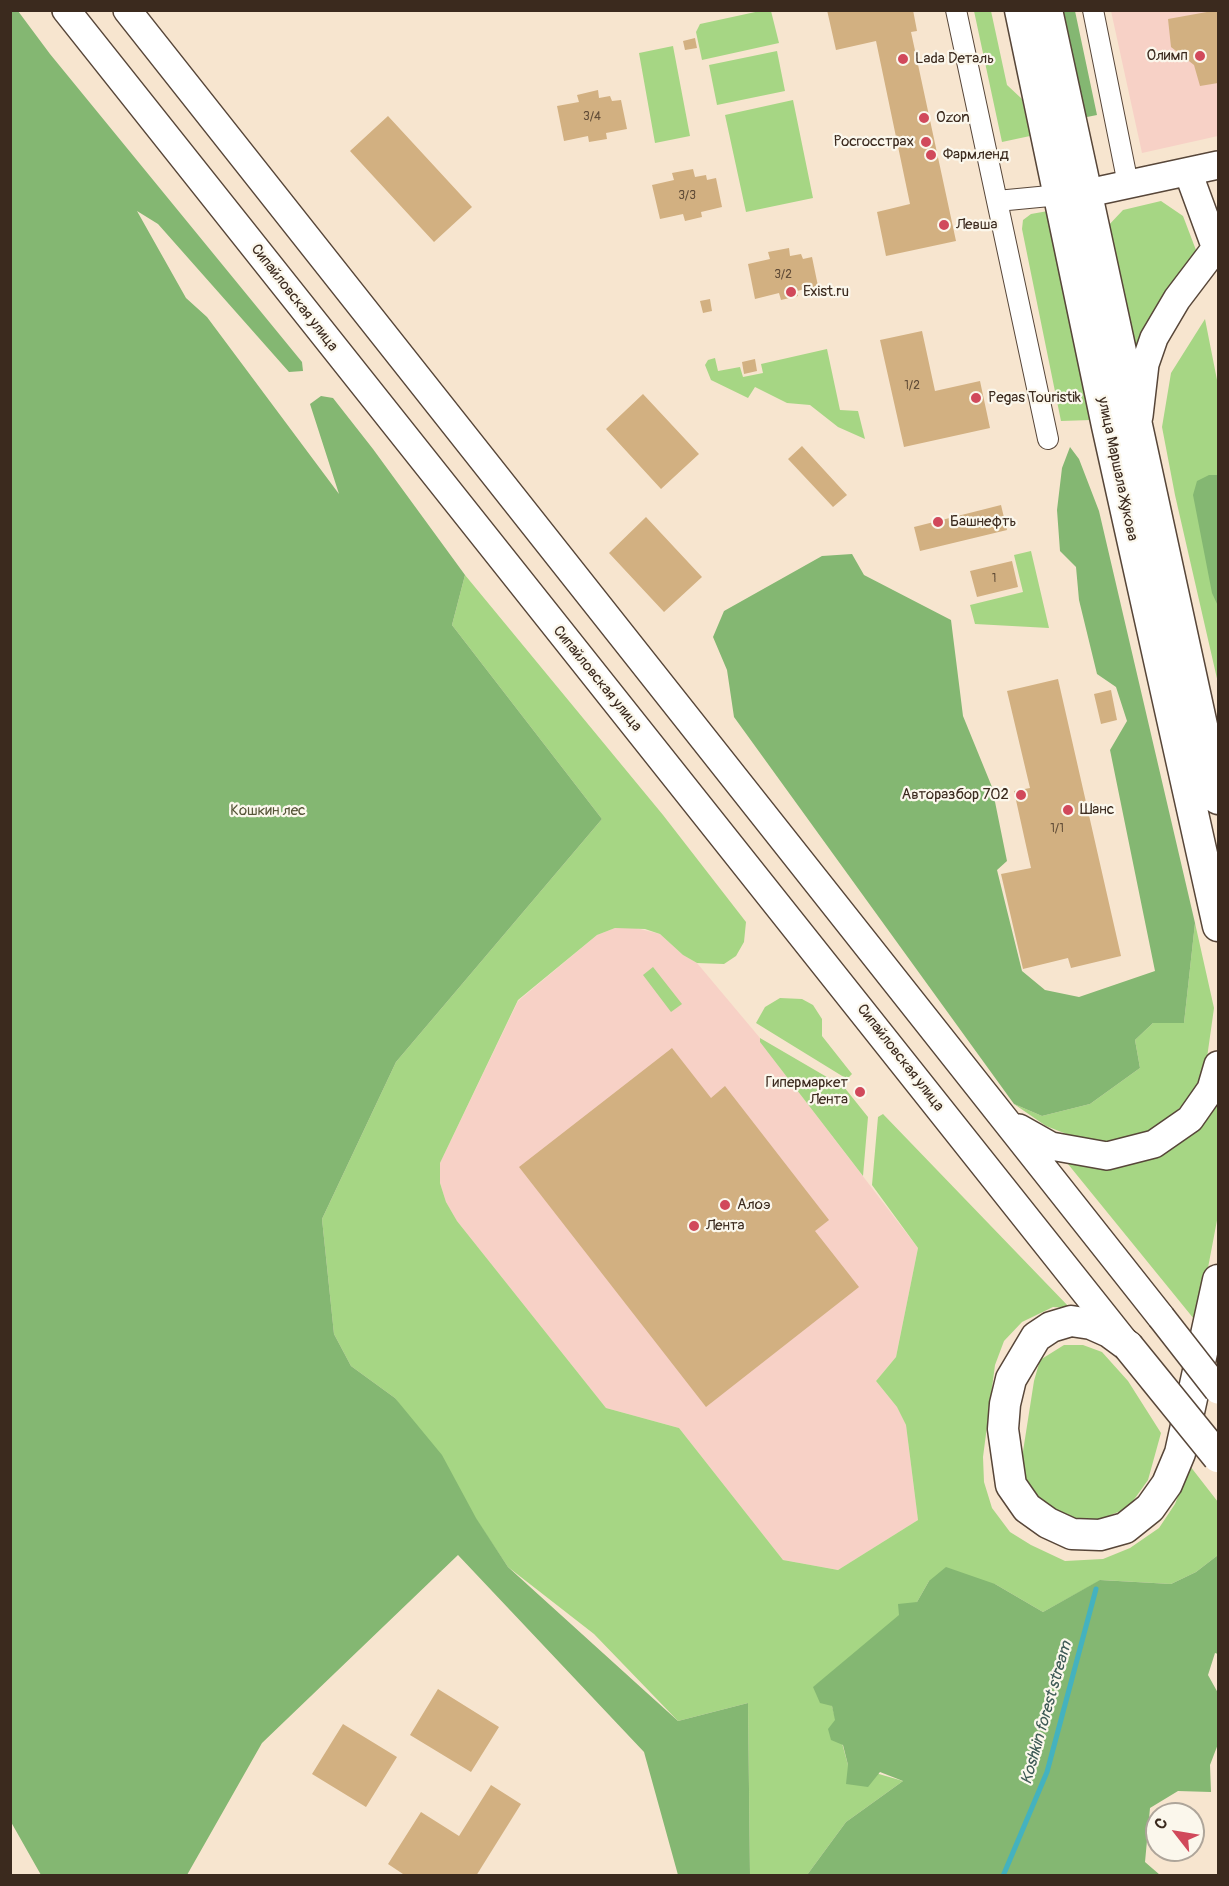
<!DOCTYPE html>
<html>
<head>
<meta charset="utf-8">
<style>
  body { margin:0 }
  #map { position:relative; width:1229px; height:1886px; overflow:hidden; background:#f7e5cf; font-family:Pangolin,sans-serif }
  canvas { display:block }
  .frame { position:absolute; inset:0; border:12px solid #3b2a1e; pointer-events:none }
  .north { position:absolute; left:1145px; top:1802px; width:60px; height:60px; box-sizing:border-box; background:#fbf7ec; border:2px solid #aea59a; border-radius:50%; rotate:301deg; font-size:16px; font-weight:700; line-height:24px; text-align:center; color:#3b2a1e }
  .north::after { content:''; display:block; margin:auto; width:21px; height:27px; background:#d1495b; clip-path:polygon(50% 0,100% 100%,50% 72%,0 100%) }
</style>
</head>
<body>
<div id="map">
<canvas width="1229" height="1886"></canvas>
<div class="frame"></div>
<div class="north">С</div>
</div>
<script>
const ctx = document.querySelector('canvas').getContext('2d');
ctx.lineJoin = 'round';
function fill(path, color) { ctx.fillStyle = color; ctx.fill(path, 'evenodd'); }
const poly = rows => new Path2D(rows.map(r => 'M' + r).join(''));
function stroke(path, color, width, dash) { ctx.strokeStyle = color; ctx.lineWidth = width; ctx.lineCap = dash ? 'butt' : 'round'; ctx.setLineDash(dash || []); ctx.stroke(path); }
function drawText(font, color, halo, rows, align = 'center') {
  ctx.font = font + ' Pangolin,sans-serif'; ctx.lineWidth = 4.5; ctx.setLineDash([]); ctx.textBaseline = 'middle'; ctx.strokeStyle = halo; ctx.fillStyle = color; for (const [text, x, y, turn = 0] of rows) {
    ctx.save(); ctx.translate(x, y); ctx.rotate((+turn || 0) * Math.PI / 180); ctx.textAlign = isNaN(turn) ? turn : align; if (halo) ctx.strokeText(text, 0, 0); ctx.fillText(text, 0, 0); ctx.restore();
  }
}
fill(poly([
  [1111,11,1218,11,1218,136,1142,153],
  [632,927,660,934,683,955,697,963,760,1038,760,1042,918,1248,896,1357,876,1381,897,1407,906,1425,918,1520,838,1570,783,1560,679,1428,606,1408,457,1221,446,1202,440,1183,440,1163,518,1001,597,935,615,928]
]), '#f7d1c6');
fill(poly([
  [760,11,771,11,779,43,702,60,696,32,700,24],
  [974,11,991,11,1007,85,1022,99,1030,136,1002,142],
  [673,46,690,136,655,143,639,53],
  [777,51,785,91,717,105,709,65],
  [793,100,813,198,746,212,725,115],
  [1161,201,1183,216,1199,258,1133,376,1106,228,1123,210],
  [1048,211,1091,420,1061,421,1022,229,1023,220,1031,214],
  [1205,319,1218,385,1218,683,1175,495,1162,427,1171,373],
  [827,349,840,410,858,411,865,439,838,427,810,405,787,403,755,387,748,398,711,380,705,365,708,360,715,358,718,371,740,367,743,377,763,373,761,364],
  [1031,551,1049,628,975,624,970,605,1023,592,1014,555],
  [465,575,663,815,746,922,744,942,736,956,724,964,697,963,683,955,660,934,645,929,615,928,597,935,518,1000,440,1163,440,1183,446,1202,457,1221,606,1408,679,1428,783,1560,838,1570,918,1520,906,1425,897,1407,876,1381,896,1357,918,1248,872,1185,878,1117,883,1114,1070,1308,1053,1307,1022,1322,1004,1341,995,1365,983,1457,984,1482,992,1508,1010,1532,1031,1545,1065,1561,1103,1559,1130,1548,1159,1528,1175,1504,1190,1466,1218,1502,1218,1555,1196,1572,1171,1584,1101,1580,1043,1612,995,1584,929,1581,917,1602,814,1687,832,1706,848,1765,903,1781,846,1822,807,1875,750,1875,748,1703,678,1721,594,1634,508,1567,395,1398,351,1366,334,1334,322,1219,396,1062,602,819,452,625],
  [1195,923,1214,1008,1206,1065,1190,1098,1169,1118,1143,1134,1111,1143,1082,1140,1046,1126,1014,1104,1042,1116,1090,1104,1140,1068,1135,1040,1153,1023,1184,1023],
  [653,967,682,1004,671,1012,643,975],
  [780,998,802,999,813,1005,822,1019,822,1036,852,1074,847,1079,756,1023,765,1007],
  [760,1038,844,1087,868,1117,863,1176,760,1042],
  [1218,1092,1218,1215,1207,1273,1194,1319,1059,1153,1096,1162],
  [1064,1345,1083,1345,1102,1352,1128,1381,1161,1433,1148,1480,1128,1508,1091,1523,1062,1520,1033,1503,1019,1477,1034,1381,1040,1360]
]), '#a6d684');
fill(poly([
  [10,11,18,11,50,54,302,362,303,371,289,372,158,224,137,211,186,298,207,317,339,494,310,404,321,396,333,398,373,449,465,575,452,625,602,819,396,1062,322,1219,334,1334,351,1366,395,1398,442,1455,476,1518,508,1567,678,1721,748,1703,750,1875,678,1875,644,1752,458,1555,262,1743,187,1875,41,1875,11,1822],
  [1059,11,1075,11,1097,115,1082,118],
  [1070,447,1079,459,1099,511,1195,923,1184,1023,1153,1023,1135,1040,1140,1068,1090,1104,1042,1116,1014,1104,734,717,727,670,713,637,724,611,822,556,852,554,864,575,951,620,963,716,992,787,1007,861,997,870,1022,971,1045,990,1079,997,1155,971,1110,750,1127,721,1116,687,1097,674,1079,600,1076,567,1060,551,1057,510,1062,468],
  [1209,475,1218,475,1218,606,1212,593,1193,495,1197,481],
  [1218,1555,1218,1654,1215,1653,1208,1675,1218,1693,1218,1744,1210,1765,1211,1792,1178,1791,1150,1808,1145,1862,1160,1875,807,1875,846,1822,903,1781,880,1772,868,1787,846,1784,848,1765,843,1745,831,1740,828,1729,835,1720,832,1706,820,1703,813,1687,899,1615,898,1604,917,1602,929,1581,946,1567,995,1584,1043,1612,1100,1580,1171,1584,1196,1572]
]), '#84b772');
stroke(poly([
  [1003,1876,1047,1772,1096,1589]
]), '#44b2bf', 5);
fill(poly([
  [827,10,913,10,917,31,911,32,956,241,886,256,877,212,910,204,876,41,836,50],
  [1218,10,1218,83,1200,86,1194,65,1171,47,1168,19],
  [695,38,697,48,685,50,683,41],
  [598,90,599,98,610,96,612,101,621,100,627,129,606,133,607,139,589,142,588,136,564,141,557,106,579,102,577,95],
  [388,116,472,207,434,242,350,151],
  [693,169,695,177,706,175,707,180,716,178,722,207,701,212,702,217,685,221,683,214,660,219,652,185,674,180,672,173],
  [789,248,790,256,801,254,803,259,812,257,818,286,797,291,798,296,781,300,779,293,755,299,748,264,770,259,768,252],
  [710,299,712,311,703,313,700,301],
  [922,331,935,391,980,381,990,428,904,447,880,340],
  [755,359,757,371,744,374,742,362],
  [643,394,699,454,661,489,606,429],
  [802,446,847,495,833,507,788,459],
  [1001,505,1007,530,920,551,914,527],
  [646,517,702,577,664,612,609,553],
  [1012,561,1018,587,977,597,970,571],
  [1058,679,1121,956,1071,968,1068,958,1023,969,1001,874,1031,868,1014,791,1030,788,1007,691],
  [1111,690,1117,720,1101,724,1094,694],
  [672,1048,711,1098,725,1086,829,1220,815,1231,859,1287,706,1407,519,1167],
  [438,1689,499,1727,471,1772,410,1735],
  [343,1724,397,1757,366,1807,312,1774],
  [491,1785,521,1804,476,1876,406,1876,388,1864,421,1812,459,1836]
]), '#d2b081');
const street = poly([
  [956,10,1048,439],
  [1093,10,1128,184],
  [997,201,1060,195]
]);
const secondary = poly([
  [66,10,1124,1341],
  [127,10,1161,1317],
  [1188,172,1218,254],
  [1067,195,1088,193,1218,165],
  [1139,416,1145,364,1154,338,1177,299,1218,245],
  [1019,1128,1051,1146,1107,1156,1154,1144,1190,1119,1211,1089,1218,1065]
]);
const primary = poly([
  [1020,10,1107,426,1218,926],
  [1047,10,1218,799],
  [1128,1346,1109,1332,1091,1324,1071,1321,1051,1327,1036,1337,1011,1379,1005,1404,1003,1429,1011,1485,1027,1508,1048,1523,1072,1534,1100,1535,1125,1528,1150,1508,1167,1484,1180,1453,1218,1280]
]);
stroke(street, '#574639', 22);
stroke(secondary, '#574639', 30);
stroke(primary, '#574639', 33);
stroke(street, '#fff', 20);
stroke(secondary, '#fff', 27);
stroke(primary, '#fff', 30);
const secondaryBridge = poly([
  [1161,1317,1218,1390]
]);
const primaryBridge = poly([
  [1128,1346,1218,1457]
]);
stroke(secondaryBridge, '#574639', 30, []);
stroke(primaryBridge, '#574639', 33, []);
stroke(secondaryBridge, '#fff', 27);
stroke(primaryBridge, '#fff', 30);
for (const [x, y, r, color] of [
  [1200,56,6,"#d1495b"],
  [903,59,6,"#d1495b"],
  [924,118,6,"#d1495b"],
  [926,142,6,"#d1495b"],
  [931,155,6,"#d1495b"],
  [944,225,6,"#d1495b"],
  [791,292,6,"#d1495b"],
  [976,398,6,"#d1495b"],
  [938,522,6,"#d1495b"],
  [1021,795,6,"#d1495b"],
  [1068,810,6,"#d1495b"],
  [860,1092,6,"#d1495b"],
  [725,1205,6,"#d1495b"],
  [694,1226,6,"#d1495b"]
]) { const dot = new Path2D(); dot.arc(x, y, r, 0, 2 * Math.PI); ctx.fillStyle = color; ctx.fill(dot); stroke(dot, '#fbf7ec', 2); }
drawText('12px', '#614c37', null, [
  ["3/4",592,117],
  ["3/3",687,196],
  ["3/2",783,275],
  ["1/2",912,386],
  ["1",994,579],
  ["1/1",1057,829]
]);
drawText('15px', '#3b2a1e', '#fbf7ec', [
  ["Олимп",1188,56,"right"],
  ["Lada Dеталь",915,59],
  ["Ozon",936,118],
  ["Росгосстрах",914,142,"right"],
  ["Фармленд",943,155],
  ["Левша",956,225],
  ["Exist.ru",803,292],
  ["Pegas Touristik",988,398],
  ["Башнефть",950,522],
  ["Авторазбор 702",1009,795,"right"],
  ["Шанс",1080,810],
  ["Гипермаркет",848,1083,"right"],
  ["Лента",848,1100,"right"],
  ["Алоэ",737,1205],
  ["Лента",706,1226]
], 'left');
drawText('15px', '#3b2a1e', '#fbf7ec', [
  ["Сипайловская улица",294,298,52],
  ["улица Маршала Жукова",1117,469,78],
  ["Сипайловская улица",597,679,51],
  ["Сипайловская улица",900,1058,52]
]);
drawText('15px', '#565538', '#fbf7ec', [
  ["Кошкин лес",268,811]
]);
drawText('italic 16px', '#3e5a56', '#fbf7ec', [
  ["Koshkin forest stream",1047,1713,-74]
]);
</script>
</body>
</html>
